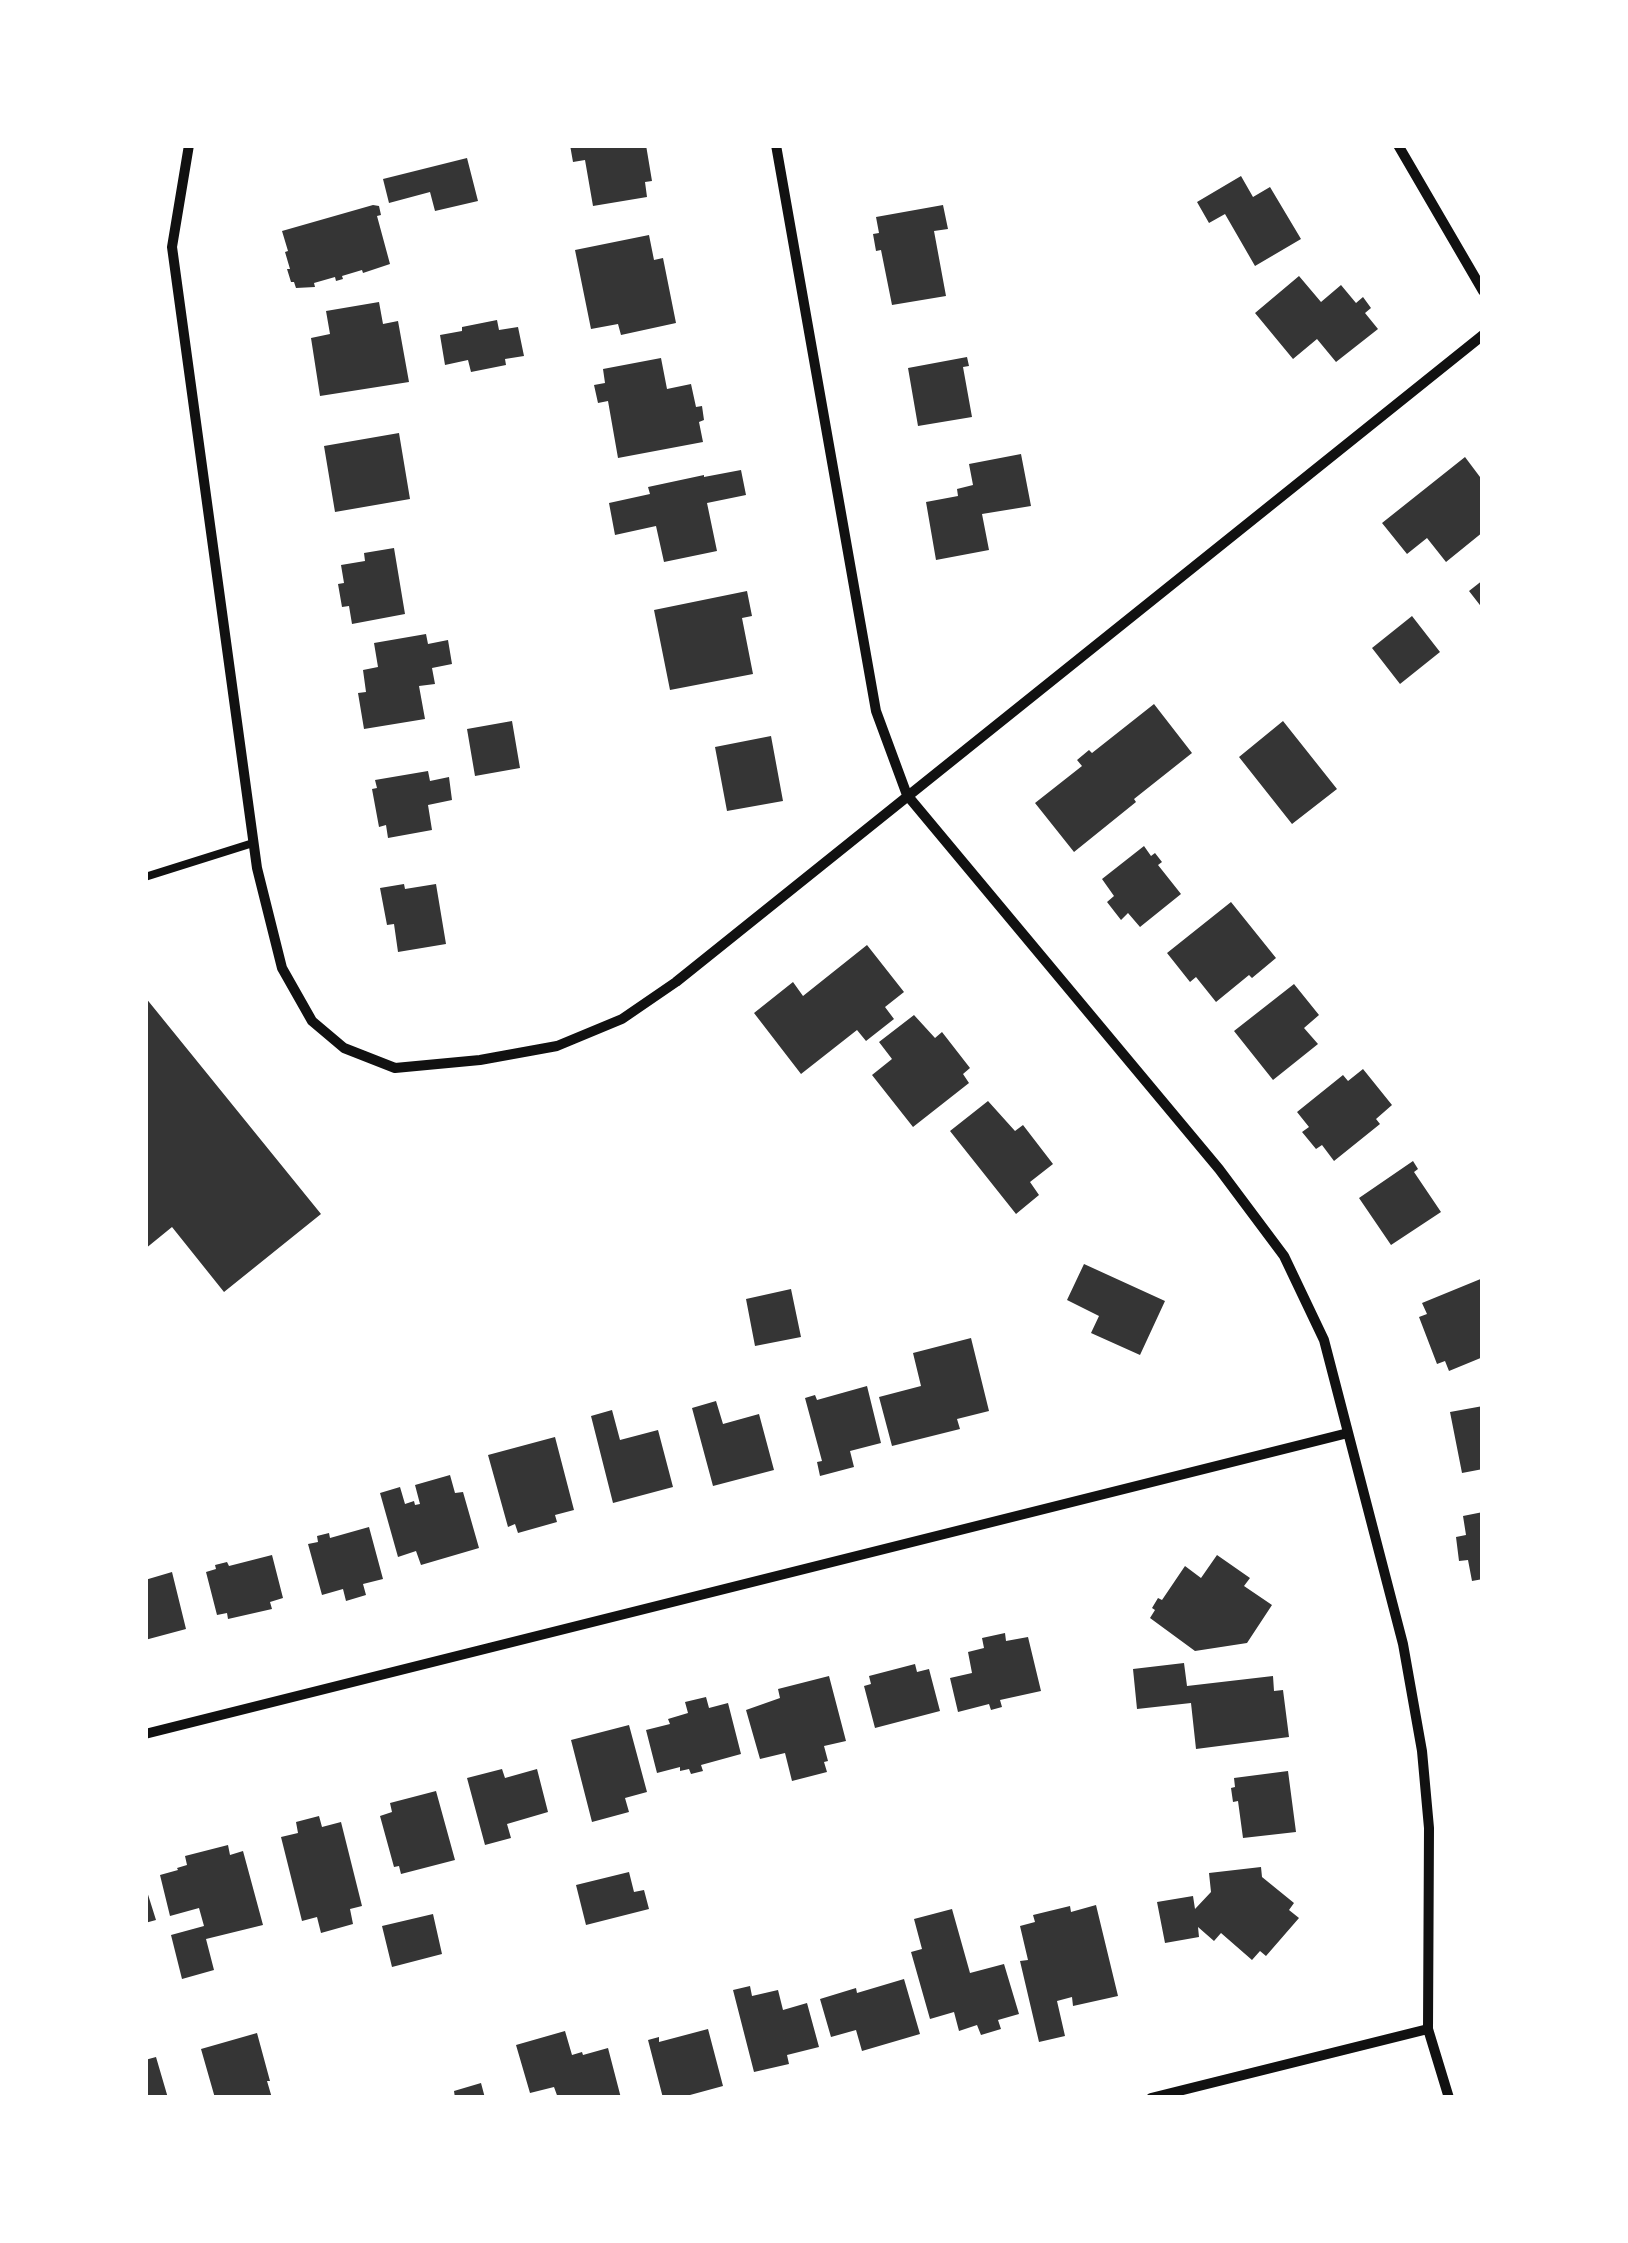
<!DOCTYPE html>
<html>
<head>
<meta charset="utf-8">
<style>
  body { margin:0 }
  #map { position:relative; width:1628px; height:2243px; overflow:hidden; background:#fff; font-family:Ubuntu,sans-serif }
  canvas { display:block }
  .frame { position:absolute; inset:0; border:148px solid #fff; pointer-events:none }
</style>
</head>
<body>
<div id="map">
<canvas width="1628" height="2243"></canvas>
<div class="frame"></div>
</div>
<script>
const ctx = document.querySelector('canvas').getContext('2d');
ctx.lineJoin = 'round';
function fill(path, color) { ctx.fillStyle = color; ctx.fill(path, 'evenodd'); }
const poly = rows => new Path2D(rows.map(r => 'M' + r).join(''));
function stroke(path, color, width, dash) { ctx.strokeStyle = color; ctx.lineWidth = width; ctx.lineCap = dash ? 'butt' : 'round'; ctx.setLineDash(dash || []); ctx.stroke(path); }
fill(poly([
  [570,145,636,145,636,148,646,145,652,181,645,182,647,197,593,206,585,160,573,162],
  [467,158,478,201,435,211,430,192,389,203,383,179],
  [1241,176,1253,197,1270,187,1301,239,1255,266,1225,214,1209,223,1197,202],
  [373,205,379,206,381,215,377,216,390,264,363,273,362,270,342,276,343,279,336,281,335,277,314,283,315,287,296,288,294,282,291,282,287,269,290,269,285,252,288,251,282,231],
  [943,205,948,229,934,231,946,296,892,305,881,250,876,251,873,234,879,233,876,217],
  [649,235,654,260,663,258,676,323,621,335,618,324,591,329,575,250],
  [1299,276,1321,302,1341,285,1356,303,1363,297,1371,308,1365,313,1378,329,1336,362,1317,339,1293,359,1255,313],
  [379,302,383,324,398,321,409,382,320,396,311,338,330,334,326,311],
  [497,320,499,330,518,327,524,356,505,359,506,365,471,372,468,360,445,365,440,335,462,331,462,327],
  [967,357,969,366,963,367,972,417,918,426,908,368],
  [661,358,667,389,691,384,696,407,702,406,704,420,699,422,703,442,618,458,608,401,598,403,594,385,605,383,603,369],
  [399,433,410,499,335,512,324,446],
  [1021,454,1031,506,982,514,989,550,936,560,926,502,958,496,957,489,973,485,969,464],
  [1465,457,1483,481,1481,489,1483,492,1483,532,1446,562,1427,538,1407,554,1382,523],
  [741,470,746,495,707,503,717,551,664,562,656,526,615,535,609,503,650,494,648,487,704,475,704,477],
  [394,548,405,614,352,624,349,606,342,607,338,584,344,583,341,565,365,561,364,553],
  [1483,580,1483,609,1469,591],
  [747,591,752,616,742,618,753,674,670,690,654,610],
  [1412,616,1440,652,1400,684,1372,648],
  [426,634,428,644,448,640,452,664,432,668,435,684,419,686,425,719,364,729,358,693,366,692,363,670,378,667,374,643],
  [1154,704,1192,753,1134,799,1136,802,1074,852,1035,803,1082,766,1077,760,1089,750,1092,753],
  [512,721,520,768,475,776,467,729],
  [1283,721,1337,789,1292,824,1239,757],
  [771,736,783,801,727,811,715,747],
  [428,771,430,781,449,777,452,800,428,805,432,830,388,838,386,825,379,827,372,789,377,788,375,780],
  [1144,846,1151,856,1155,853,1162,862,1158,865,1181,894,1140,927,1128,913,1121,920,1107,902,1114,896,1102,879],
  [404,884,405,889,436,884,446,944,398,952,394,924,387,925,380,888],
  [1231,902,1276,958,1252,978,1249,975,1216,1002,1196,977,1190,982,1167,953],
  [867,945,904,992,885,1007,894,1019,866,1041,857,1030,801,1074,754,1013,793,982,803,996],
  [1294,984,1319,1015,1304,1028,1318,1044,1273,1080,1234,1031],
  [145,997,321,1214,224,1292,172,1227,145,1249],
  [914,1015,935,1038,942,1032,970,1068,963,1074,969,1083,913,1127,872,1075,892,1059,879,1042],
  [1363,1069,1392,1105,1376,1119,1380,1124,1334,1161,1322,1145,1316,1149,1302,1132,1309,1127,1297,1112,1343,1075,1348,1081],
  [988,1101,1015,1131,1023,1125,1053,1164,1030,1182,1039,1195,1016,1214,950,1131],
  [1413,1161,1418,1169,1414,1172,1441,1212,1391,1245,1359,1198],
  [1084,1264,1165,1301,1140,1355,1091,1333,1099,1316,1067,1300],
  [1483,1278,1483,1357,1449,1371,1445,1361,1437,1364,1419,1317,1427,1314,1422,1303],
  [791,1289,801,1337,755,1346,746,1299],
  [971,1338,989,1411,957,1419,960,1429,892,1446,879,1397,921,1386,913,1353],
  [867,1386,881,1443,850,1451,854,1467,820,1476,817,1462,822,1461,805,1398,815,1395,817,1400],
  [716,1401,723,1424,759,1414,774,1470,713,1486,692,1408],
  [1483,1406,1483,1469,1462,1473,1450,1412],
  [612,1410,620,1440,658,1430,673,1487,613,1503,591,1416],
  [555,1437,574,1510,555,1515,557,1522,518,1533,515,1524,508,1527,488,1455],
  [450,1475,455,1493,463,1492,479,1548,421,1565,416,1551,398,1557,380,1493,400,1487,405,1504,414,1501,415,1505,420,1504,415,1485],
  [1483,1512,1483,1579,1472,1581,1468,1560,1459,1561,1456,1537,1466,1535,1463,1516],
  [369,1527,383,1579,363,1584,366,1595,346,1601,343,1589,322,1595,308,1544,318,1542,317,1536,329,1533,330,1538],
  [272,1555,283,1598,270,1602,272,1609,228,1619,227,1613,217,1615,206,1572,216,1569,215,1565,227,1562,229,1566],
  [1217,1555,1250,1578,1244,1586,1272,1605,1247,1643,1195,1651,1150,1618,1155,1610,1152,1608,1158,1598,1162,1600,1185,1566,1201,1578],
  [172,1572,186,1629,145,1640,145,1580],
  [1005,1633,1006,1641,1028,1637,1041,1691,1000,1700,1002,1707,991,1710,989,1704,958,1712,950,1678,972,1673,968,1652,984,1648,982,1638],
  [1184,1663,1187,1686,1273,1676,1274,1691,1283,1690,1289,1737,1196,1749,1191,1703,1137,1709,1133,1669],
  [915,1664,917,1672,929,1669,940,1711,875,1728,864,1686,871,1684,869,1676],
  [829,1676,846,1741,824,1746,828,1761,824,1762,827,1772,792,1781,785,1753,760,1759,746,1710,780,1698,778,1689],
  [706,1697,709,1708,728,1703,741,1754,701,1765,703,1771,691,1774,689,1769,680,1771,680,1767,657,1773,646,1730,670,1724,668,1719,688,1713,685,1702],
  [629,1725,647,1792,625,1798,629,1812,592,1822,571,1740],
  [502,1769,505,1778,537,1769,548,1812,507,1824,511,1838,485,1845,467,1778],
  [1288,1771,1296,1832,1243,1838,1238,1801,1233,1802,1231,1788,1235,1787,1234,1778],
  [436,1791,455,1860,401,1874,399,1866,394,1867,380,1816,392,1812,390,1803],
  [319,1816,322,1827,341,1822,362,1906,350,1909,353,1924,321,1933,317,1917,302,1921,281,1837,298,1833,296,1822],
  [228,1845,230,1855,243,1851,263,1925,206,1939,214,1970,182,1979,171,1935,204,1926,199,1908,170,1916,160,1875,178,1870,177,1868,187,1865,185,1856],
  [1261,1867,1262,1877,1294,1903,1289,1910,1299,1918,1266,1956,1260,1951,1252,1960,1221,1933,1214,1941,1198,1927,1199,1937,1165,1943,1157,1902,1193,1896,1195,1909,1211,1892,1209,1873],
  [629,1872,634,1892,644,1890,649,1909,586,1925,576,1885],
  [145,1885,156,1920,145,1923],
  [1096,1905,1118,1996,1073,2006,1072,1997,1057,2001,1065,2036,1039,2042,1020,1961,1028,1960,1020,1926,1035,1922,1033,1915,1070,1906,1071,1912],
  [952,1909,970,1973,1004,1964,1019,2014,998,2020,1001,2029,981,2035,977,2025,959,2031,954,2012,930,2019,911,1952,922,1949,914,1919],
  [433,1914,442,1954,392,1967,382,1926],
  [904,1979,920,2034,862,2051,856,2030,831,2037,820,1999,856,1988,857,1993],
  [750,1986,752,1996,778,1990,783,2010,807,2003,819,2047,787,2055,789,2064,754,2072,733,1990],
  [708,2029,723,2086,679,2098,663,2098,648,2040,659,2037,659,2042],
  [565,2031,572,2055,582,2052,583,2055,608,2048,621,2098,558,2098,554,2087,530,2093,516,2045],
  [257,2033,270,2081,267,2081,272,2098,215,2098,201,2049],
  [156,2057,168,2098,145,2098,145,2060],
  [481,2083,485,2098,455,2098,454,2091]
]), '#353535');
stroke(poly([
  [145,877,253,843]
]), '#111', 8);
stroke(poly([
  [189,145,172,247,257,868,282,968,312,1021,344,1048,395,1068,480,1060,557,1046,622,1019,676,982,1483,335],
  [776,145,876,711,907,795,1219,1169,1284,1256,1324,1340,1403,1644,1422,1751,1429,1828,1428,2029,1449,2098],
  [1398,145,1483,291],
  [145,1734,1348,1433],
  [1151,2098,1428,2029]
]), '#111', 10);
</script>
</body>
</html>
